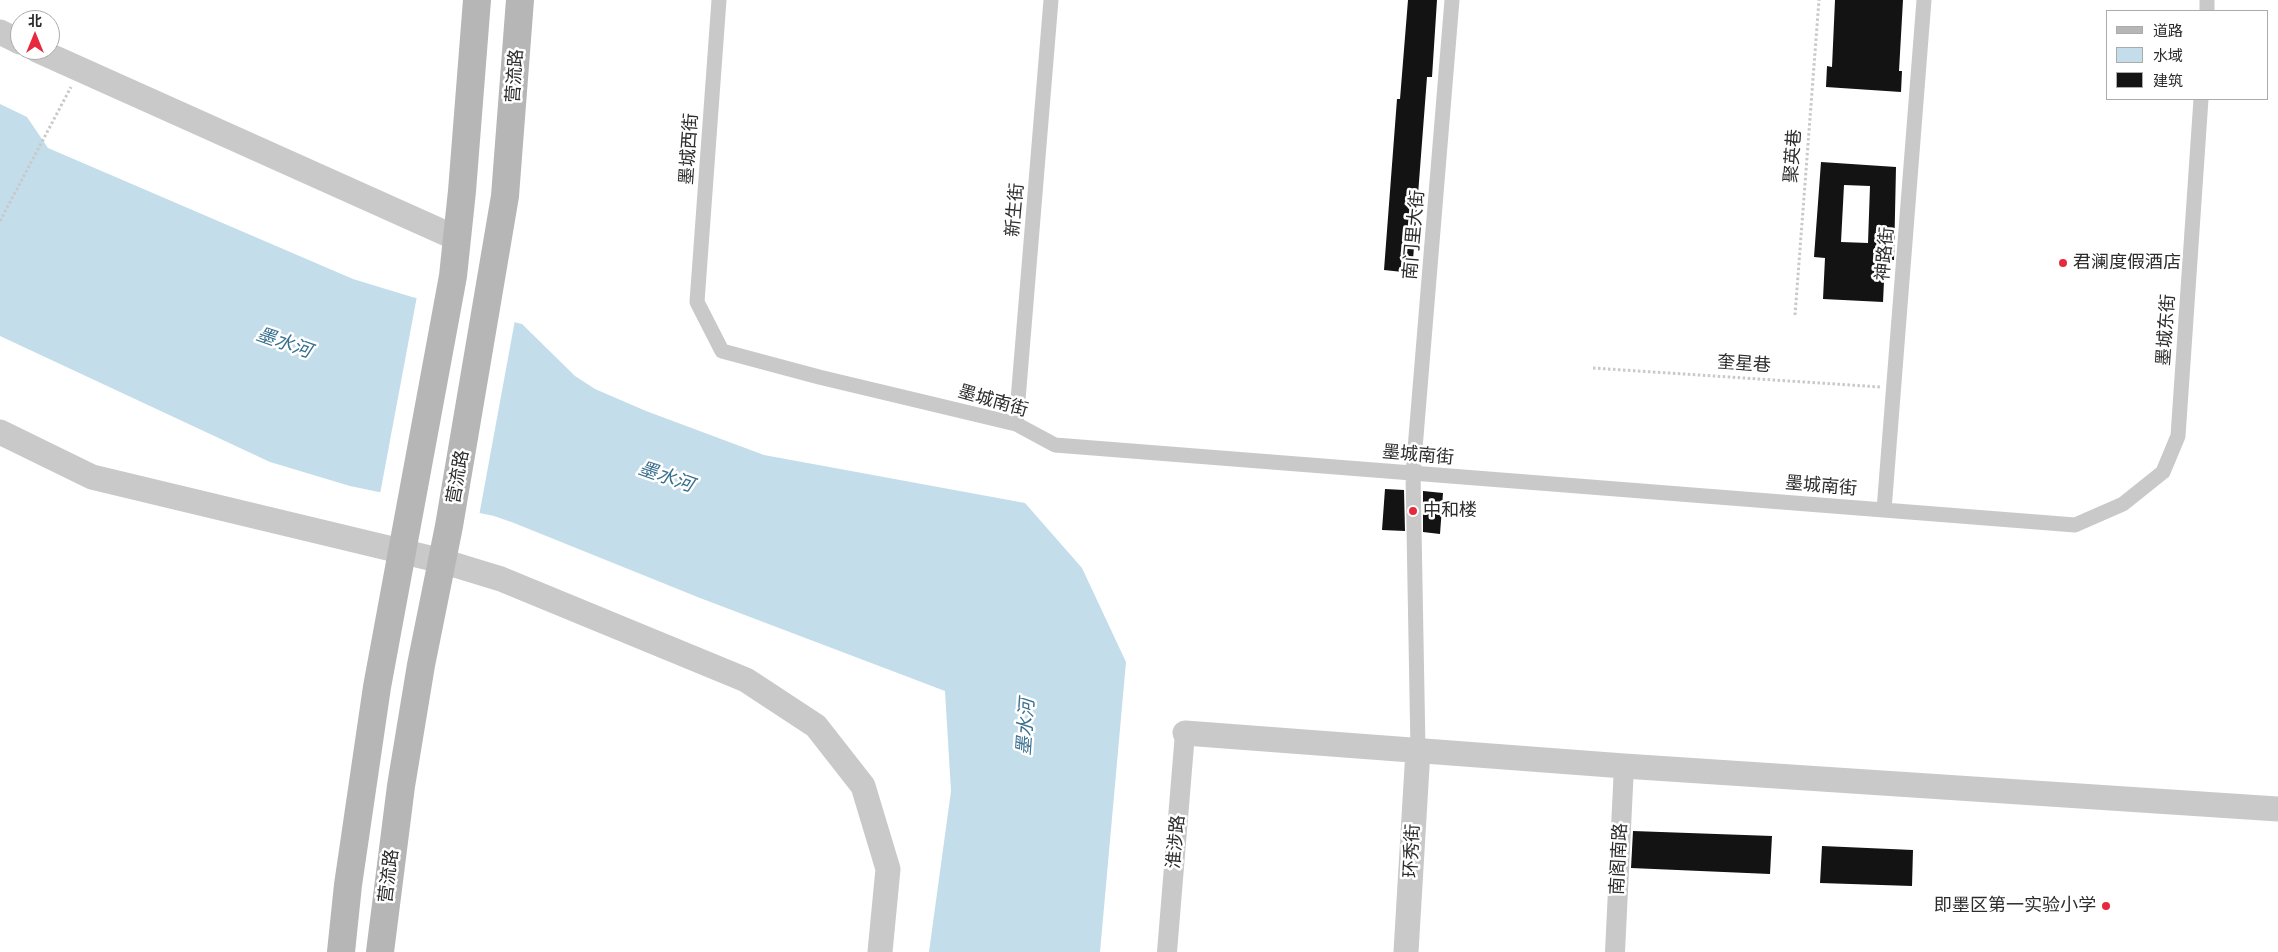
<!DOCTYPE html>
<html>
<head>
<meta charset="utf-8">
<style>
  body { margin:0 }
  #map { position:relative; width:2278px; height:952px; overflow:hidden; background:#fff; font-family:Inter,"Noto Sans SC",sans-serif }
  canvas { display:block }
  .legend { position:absolute; left:2106px; top:10px; width:162px; height:90px; box-sizing:border-box; background:#fff; border:1px solid #ababab; margin:0; padding:6px 9px; list-style:none; font-size:15px; color:#2c2c2c }
  .legend li { display:flex; align-items:center; gap:10px; height:25px }
  .legend b { width:25px; border:1px solid #ababab }
  .north { position:absolute; left:10px; top:10px; width:50px; height:50px; box-sizing:border-box; background:#fff; border:1px solid #ababab; border-radius:50%; rotate:0deg; font-size:14px; font-weight:700; line-height:20px; text-align:center; color:#2c2c2c }
  .north::after { content:''; display:block; margin:auto; width:18px; height:22px; background:#e8283c; clip-path:polygon(50% 0,100% 100%,50% 72%,0 100%) }
</style>
</head>
<body>
<div id="map">
<canvas width="2278" height="952"></canvas>
<ul class="legend">
<li><b style="height:6px;background:#b6b6b6"></b>道路</li>
<li><b style="height:14px;background:#c3ddeb"></b>水域</li>
<li><b style="height:14px;background:#131313"></b>建筑</li>
</ul>
<div class="north">北</div>
</div>
<script>
const ctx = document.querySelector('canvas').getContext('2d');
ctx.lineJoin = 'round';
function fill(path, color) { ctx.fillStyle = color; ctx.fill(path, 'evenodd'); }
const poly = rows => new Path2D(rows.map(r => 'M' + r).join(''));
function stroke(path, color, width, dash) { ctx.strokeStyle = color; ctx.lineWidth = width; ctx.lineCap = dash ? 'butt' : 'round'; ctx.setLineDash(dash || []); ctx.stroke(path); }
function drawText(font, color, halo, rows, align = 'center') {
  ctx.font = font + ' Inter,"Noto Sans SC",sans-serif'; ctx.lineWidth = 5; ctx.setLineDash([]); ctx.textBaseline = 'middle'; ctx.strokeStyle = halo; ctx.fillStyle = color; for (const [text, x, y, turn = 0] of rows) {
    ctx.save(); ctx.translate(x, y); ctx.rotate((+turn || 0) * Math.PI / 180); ctx.textAlign = isNaN(turn) ? turn : align; if (halo) ctx.strokeText(text, 0, 0); ctx.fillText(text, 0, 0); ctx.restore();
  }
}
fill(poly([
  [0,104,27,117,48,148,353,279,412,297,522,324,575,376,595,389,646,411,764,455,1025,503,1082,568,1126,662,1100,952,929,952,951,791,945,691,700,598,514,523,494,516,350,486,270,462,0,336]
]), '#c3ddeb');
fill(poly([
  [417,296,515,320,479,516,380,494]
]), '#fff');
fill(poly([
  [1408,0,1437,0,1432,77,1427,77,1412,273,1384,270,1397,99,1400,99],
  [1835,0,1903,0,1899,71,1902,71,1901,92,1826,87,1827,66,1832,67],
  [1821,162,1896,167,1894,260,1885,260,1883,302,1823,299,1825,258,1814,257],
  [1844,185,1870,186,1868,243,1841,242],
  [1385,489,1404,490,1405,531,1382,530],
  [1423,491,1443,493,1440,534,1423,532],
  [1633,831,1772,836,1770,874,1631,868],
  [1822,846,1913,850,1912,886,1820,883]
]), '#131313');
stroke(poly([
  [0,221,71,87],
  [1795,315,1819,0],
  [1593,368,1880,387]
]), '#c9c9c9', 3, [2.5, 2.5]);
stroke(poly([
  [719,0,697,302,722,351,819,377,1016,424,1055,445,2075,525,2123,504,2163,472,2178,436,2201,99],
  [2207,11,2207,0],
  [1016,424,1051,0],
  [1884,510,1924,0],
  [1418,750,1413,473,1452,0]
]), '#c9c9c9', 15);
stroke(poly([
  [1167,952,1185,733],
  [1615,952,1624,766]
]), '#c9c9c9', 20);
stroke(poly([
  [0,32,20,42],
  [37,50,456,238],
  [0,432,92,477,442,561,501,579,746,680,816,726,863,786,888,869,880,952],
  [1185,733,1624,766,2278,809],
  [1406,952,1418,750]
]), '#c9c9c9', 25);
stroke(poly([
  [341,952,348,885,377,687,453,276,462,191,477,0],
  [380,952,401,786,421,665,449,526,505,196,520,0]
]), '#b6b6b6', 28);
for (const [x, y, r, color] of [
  [2063,263,5,"#e8283c"],
  [1413,511,5,"#e8283c"],
  [2106,906,5,"#e8283c"]
]) { const dot = new Path2D(); dot.arc(x, y, r, 0, 2 * Math.PI); ctx.fillStyle = color; ctx.fill(dot); stroke(dot, '#fff', 2); }
drawText('18px', '#2c2c2c', '#fff', [
  ["营流路",515,76,-86],
  ["墨城西街",689,149,-86],
  ["聚英巷",1793,156,-86],
  ["新生街",1015,210,-85],
  ["南门里大街",1414,235,-85],
  ["神路街",1885,254,-85],
  ["墨城东街",2166,330,-86],
  ["奎星巷",1744,364,4],
  ["墨城南街",993,401,16],
  ["墨城南街",1418,455,5],
  ["营流路",458,477,-80],
  ["墨城南街",1821,486,5],
  ["淮涉路",1176,842,-85],
  ["环秀街",1412,851,-87],
  ["南阁南路",1619,859,-87],
  ["营流路",389,876,-83]
]);
drawText('18px', '#2c2c2c', '#fff', [
  ["君澜度假酒店",2073,263],
  ["中和楼",1423,511],
  ["即墨区第一实验小学",2096,906,"right"]
], 'left');
drawText('italic 19px', '#39708e', '#fff', [
  ["墨水河",284,343,19],
  ["墨水河",666,477,19],
  ["墨水河",1026,727,-86]
]);
</script>
</body>
</html>
